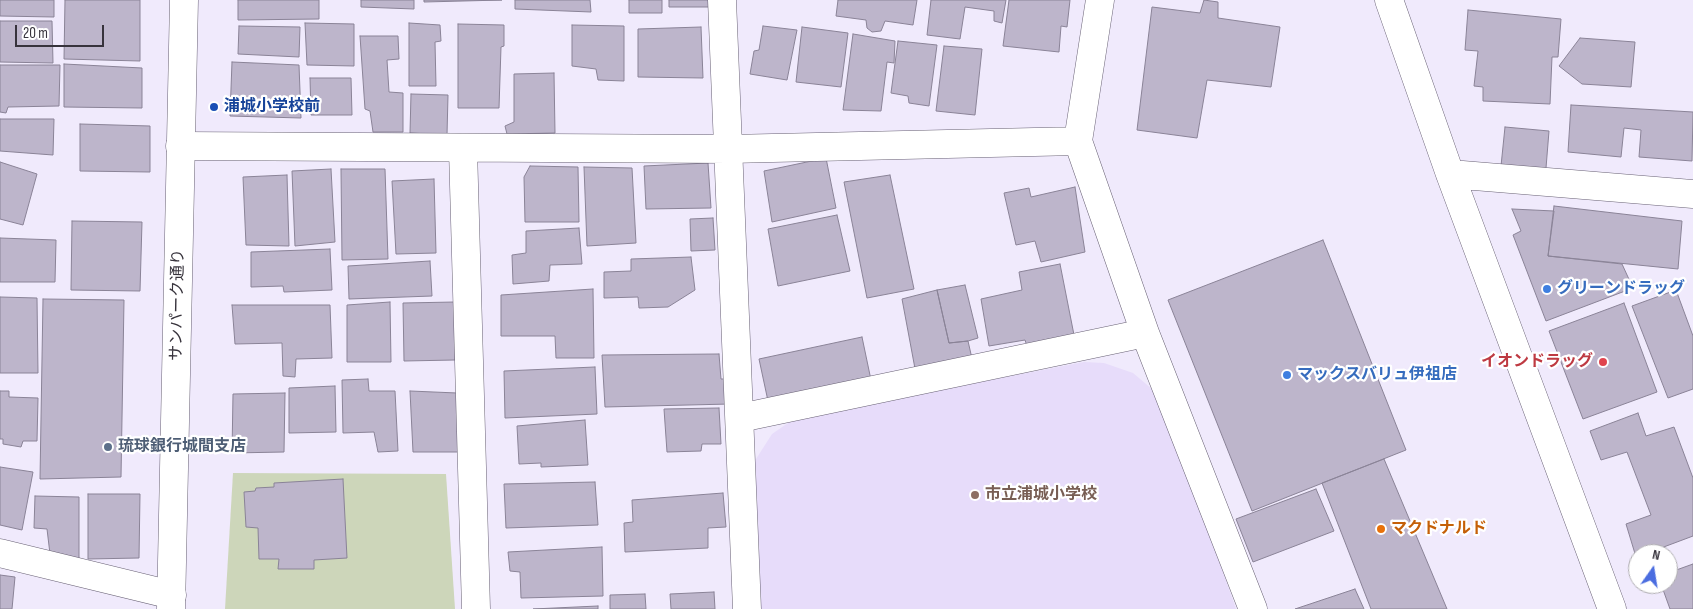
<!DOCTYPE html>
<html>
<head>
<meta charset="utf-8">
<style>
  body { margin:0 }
  #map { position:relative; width:1693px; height:609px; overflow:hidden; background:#f0eafc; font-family:"Sofia Sans Condensed",sans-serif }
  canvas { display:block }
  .north { position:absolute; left:1628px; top:544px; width:50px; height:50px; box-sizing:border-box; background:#fff; border:1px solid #afadb1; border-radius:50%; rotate:13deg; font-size:14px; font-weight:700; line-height:20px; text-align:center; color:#37333c }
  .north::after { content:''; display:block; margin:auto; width:18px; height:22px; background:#4b6de0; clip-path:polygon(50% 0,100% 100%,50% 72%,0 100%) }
  .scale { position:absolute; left:15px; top:25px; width:89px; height:22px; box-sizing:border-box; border:2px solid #37333c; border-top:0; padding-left:6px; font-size:15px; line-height:18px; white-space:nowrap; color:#37333c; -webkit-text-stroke:4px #fff; paint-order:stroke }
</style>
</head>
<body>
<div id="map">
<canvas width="1693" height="609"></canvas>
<div class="north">N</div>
<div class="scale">20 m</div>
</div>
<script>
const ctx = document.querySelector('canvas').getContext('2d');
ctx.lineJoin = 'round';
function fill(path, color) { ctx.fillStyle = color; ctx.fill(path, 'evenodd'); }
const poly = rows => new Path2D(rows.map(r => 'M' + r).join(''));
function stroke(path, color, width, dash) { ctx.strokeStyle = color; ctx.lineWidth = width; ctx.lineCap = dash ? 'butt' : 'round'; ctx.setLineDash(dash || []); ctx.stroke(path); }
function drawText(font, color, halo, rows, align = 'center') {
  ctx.font = font + ' "Sofia Sans Condensed","Noto Sans JP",sans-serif'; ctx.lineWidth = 4.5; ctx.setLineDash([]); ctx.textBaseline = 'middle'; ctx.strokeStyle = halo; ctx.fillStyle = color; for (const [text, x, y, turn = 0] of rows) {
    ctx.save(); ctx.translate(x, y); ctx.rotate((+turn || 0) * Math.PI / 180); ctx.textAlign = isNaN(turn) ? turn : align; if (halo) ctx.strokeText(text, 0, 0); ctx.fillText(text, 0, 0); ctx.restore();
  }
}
fill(poly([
  [1084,362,1104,363,1133,373,1152,389,1204,518,1236,609,760,609,753,472,756,459,772,434,791,421,810,415]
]), '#e7dcfa');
fill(poly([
  [233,473,446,474,455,609,225,609]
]), '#cdd6ba');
const building = poly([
  [0,0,54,0,54,17,0,16,0,0],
  [65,0,140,0,140,61,64,59,65,0],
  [238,0,319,0,319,19,238,20,238,0],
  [361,0,414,0,414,9,361,7,361,0],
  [424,0,502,0,424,2,424,0],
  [515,0,590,0,591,12,515,9,515,0],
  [629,0,662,0,662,13,629,13,629,0],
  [669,0,711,0,711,7,669,7,669,0],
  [838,0,917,0,913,25,885,21,881,31,872,32,867,28,866,20,836,16,838,0],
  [931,0,1006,0,1002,23,994,21,994,11,965,7,960,39,927,35,931,0],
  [1009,0,1070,0,1067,27,1061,26,1059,52,1003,46,1009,0],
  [1204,0,1218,2,1218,18,1280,27,1271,87,1207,80,1197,138,1137,130,1152,7,1200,13,1204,0],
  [1468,10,1561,19,1558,57,1552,57,1550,104,1483,101,1483,87,1474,86,1478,51,1465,50,1468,10],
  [0,21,52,21,53,63,0,62,0,21],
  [305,23,354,24,354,66,307,65,305,23],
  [409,23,440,25,441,41,435,42,436,86,409,86,409,23],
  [458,24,504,25,504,46,501,47,499,108,458,108,458,24],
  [572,25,624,26,624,81,598,80,596,69,572,66,572,25],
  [239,26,300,27,299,57,238,54,239,26],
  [763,26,797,30,787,80,750,74,754,51,759,50,763,26],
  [701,27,703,78,638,77,638,29,701,27],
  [802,27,848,33,841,87,796,82,802,27],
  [853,34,895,41,894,63,887,62,881,111,843,110,853,34],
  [360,36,398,36,399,59,387,60,389,92,403,93,403,132,373,132,370,111,365,109,360,36],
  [1580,38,1635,42,1631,87,1582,84,1559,66,1580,38],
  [898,41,937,45,929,106,909,103,908,96,891,93,898,41],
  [944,46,982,49,975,115,936,111,944,46],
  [232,62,299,65,301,118,230,116,232,62],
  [64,64,142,68,142,108,64,107,64,64],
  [0,65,60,65,59,106,8,107,6,113,0,112,0,65],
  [554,73,555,133,507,134,505,126,514,122,514,74,554,73],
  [310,78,351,78,352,115,311,115,310,78],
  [411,94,448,95,447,135,410,133,411,94],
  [1571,105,1693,112,1692,161,1639,157,1641,130,1624,128,1621,157,1568,152,1571,105],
  [0,119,54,119,53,155,0,151,0,119],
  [80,124,150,126,150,172,80,171,80,124],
  [1505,127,1549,131,1546,168,1501,166,1505,127],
  [826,158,836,208,772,222,764,171,826,158],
  [0,162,37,174,23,225,0,219,0,162],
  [708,163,711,208,646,209,644,166,708,163],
  [530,166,578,167,579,222,525,222,524,177,530,166],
  [584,167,632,168,636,243,587,246,584,167],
  [331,169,335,242,295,246,292,171,331,169],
  [341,169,385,169,388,259,342,260,341,169],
  [287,175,289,246,246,245,243,177,287,175],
  [890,175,914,289,867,298,844,182,890,175],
  [434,179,436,253,396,254,392,181,434,179],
  [1075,187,1085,252,1041,262,1035,241,1016,245,1004,193,1029,188,1031,197,1075,187],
  [1554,206,1682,221,1678,269,1548,256,1554,206],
  [1512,209,1554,211,1548,256,1622,264,1633,288,1546,321,1513,235,1521,231,1512,209],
  [837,215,850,271,778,286,768,229,837,215],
  [713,218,715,250,691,251,690,219,713,218],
  [72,221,142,222,140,291,71,290,72,221],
  [579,228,582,264,550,265,549,281,513,284,512,255,526,253,526,231,579,228],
  [0,238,56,240,55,282,0,282,0,238],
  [1323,240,1406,450,1252,511,1168,300,1323,240],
  [330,249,332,290,284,292,283,286,251,287,251,252,330,249],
  [691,257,695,290,668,307,639,308,638,297,604,298,604,272,631,271,631,259,691,257],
  [430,261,432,296,349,299,348,266,430,261],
  [1060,264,1075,340,1028,349,1025,340,989,346,981,299,1022,290,1019,272,1060,264],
  [965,285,978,338,968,341,949,343,937,290,965,285],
  [593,289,594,358,556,358,555,336,501,336,501,295,593,289],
  [937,290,949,343,968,341,973,363,916,374,902,299,937,290],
  [1676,290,1693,336,1693,389,1668,398,1632,306,1676,290],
  [0,297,37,298,38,373,0,373,0,297],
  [43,299,124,300,121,477,40,479,43,299],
  [390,302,391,362,347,362,347,305,390,302],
  [455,302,455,360,404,361,403,303,455,302],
  [1624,303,1657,392,1583,419,1549,331,1624,303],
  [232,305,330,305,332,358,296,359,295,377,283,376,282,343,235,344,232,305],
  [862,337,871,380,768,401,759,359,862,337],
  [719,354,721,379,729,379,730,404,605,407,602,355,719,354],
  [595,367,597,414,505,418,504,371,595,367],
  [368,379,369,391,395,391,398,451,378,452,374,432,343,433,342,380,368,379],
  [335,386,336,432,289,433,289,388,335,386],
  [0,391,9,391,9,397,38,398,37,441,23,441,21,447,3,444,3,439,0,439,0,391],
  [410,391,457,393,459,452,413,452,410,391],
  [285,393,284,452,232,453,233,394,285,393],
  [719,408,721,444,702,444,701,451,667,452,664,409,719,408],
  [1638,413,1646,436,1674,427,1693,478,1693,536,1645,554,1638,554,1638,557,1636,557,1626,524,1651,515,1627,452,1601,460,1590,431,1638,413],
  [585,420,588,465,541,467,541,463,519,464,517,426,585,420],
  [1384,459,1447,609,1371,609,1322,483,1384,459],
  [0,467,33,472,22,530,0,525,0,467],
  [343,479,347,558,314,560,314,569,278,569,279,559,259,559,258,528,246,527,244,492,255,491,256,488,274,487,274,483,343,479],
  [595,482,598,525,506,528,504,484,595,482],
  [1316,489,1334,531,1253,562,1236,519,1316,489],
  [723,493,726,527,708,528,708,548,625,552,624,523,633,522,632,500,723,493],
  [88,494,140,494,139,558,88,559,88,494],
  [35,496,79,497,79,561,50,554,47,529,34,528,35,496],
  [602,547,603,596,521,598,520,572,510,571,508,552,602,547],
  [1693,564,1693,609,1670,609,1661,584,1668,584,1668,573,1693,564],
  [0,575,15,577,12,609,0,609,0,575],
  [1355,589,1364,609,1295,609,1355,589],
  [714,592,715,609,671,609,670,594,714,592],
  [645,594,646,609,610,609,610,595,645,594],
  [598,606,598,609,533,609,598,606]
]);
fill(building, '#bdb5cb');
stroke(building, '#8a8397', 1);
const minor = poly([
  [722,0,747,609],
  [1100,0,1078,141,1145,333,1253,609],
  [1389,0,1450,174,1612,609],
  [180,146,729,149,1078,141],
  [463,149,476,609],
  [1450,174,1693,194],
  [740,418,1145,333],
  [0,553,172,595]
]);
const tertiary = poly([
  [171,609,184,0]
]);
stroke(minor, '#696275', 29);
stroke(tertiary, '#696275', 29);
stroke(minor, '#fff', 28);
stroke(tertiary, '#fff', 28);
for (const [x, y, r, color] of [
  [214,107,5,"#1a4fb4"],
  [1547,289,5,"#3f7fe0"],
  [1603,362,5,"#e0444e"],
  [1287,375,5,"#3f7fe0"],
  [108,447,5,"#5c6f8a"],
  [975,495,5,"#8d6e63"],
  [1381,529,5,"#e8710a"]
]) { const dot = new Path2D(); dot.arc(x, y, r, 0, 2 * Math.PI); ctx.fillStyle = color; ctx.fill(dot); stroke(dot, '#fff', 2); }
drawText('bold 16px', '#164399', '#fff', [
  ["浦城小学校前",224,107]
], 'left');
drawText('bold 16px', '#366cbe', '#fff', [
  ["グリーンドラッグ",1557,289],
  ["マックスバリュ伊祖店",1297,375]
], 'left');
drawText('16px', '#37333c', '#fff', [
  ["サンパーク通り",178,305,-89]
]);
drawText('bold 16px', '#be3a42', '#fff', [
  ["イオンドラッグ",1593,362]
], 'right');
drawText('bold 16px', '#4e5e75', '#fff', [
  ["琉球銀行城間支店",118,447]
], 'left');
drawText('bold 16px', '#785e54', '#fff', [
  ["市立浦城小学校",985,495]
], 'left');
drawText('bold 16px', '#c56008', '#fff', [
  ["マクドナルド",1391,529]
], 'left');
</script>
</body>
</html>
